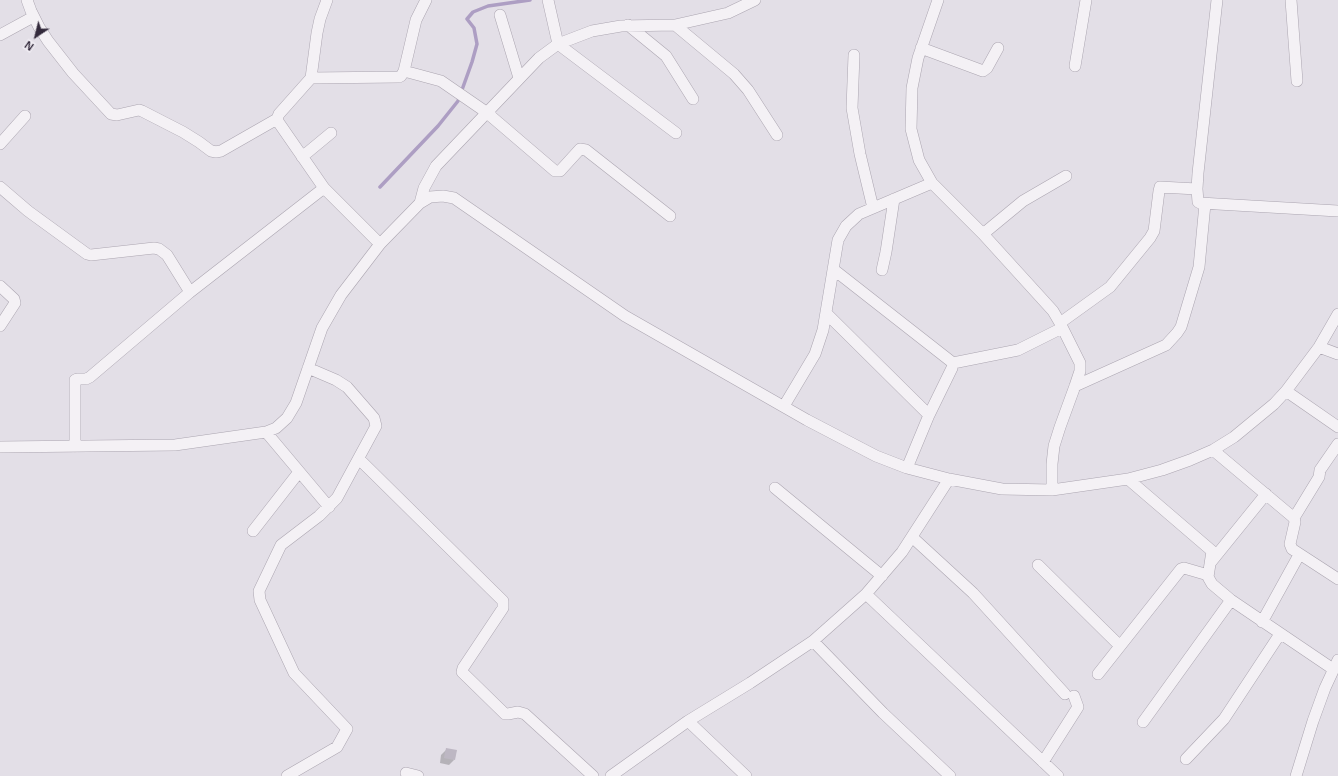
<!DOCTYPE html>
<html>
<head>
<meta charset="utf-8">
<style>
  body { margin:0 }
  #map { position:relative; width:1338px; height:776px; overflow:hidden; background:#e3dfe7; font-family:Arial,sans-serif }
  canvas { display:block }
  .north { position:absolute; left:16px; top:16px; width:40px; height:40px; -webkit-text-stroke:3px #f1eef4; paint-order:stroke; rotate:215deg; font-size:11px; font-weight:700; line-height:16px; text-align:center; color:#332a3c }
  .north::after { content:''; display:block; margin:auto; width:14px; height:18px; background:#332a3c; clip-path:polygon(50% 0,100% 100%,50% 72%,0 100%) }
</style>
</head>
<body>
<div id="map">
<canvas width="1338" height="776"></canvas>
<div class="north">N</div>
</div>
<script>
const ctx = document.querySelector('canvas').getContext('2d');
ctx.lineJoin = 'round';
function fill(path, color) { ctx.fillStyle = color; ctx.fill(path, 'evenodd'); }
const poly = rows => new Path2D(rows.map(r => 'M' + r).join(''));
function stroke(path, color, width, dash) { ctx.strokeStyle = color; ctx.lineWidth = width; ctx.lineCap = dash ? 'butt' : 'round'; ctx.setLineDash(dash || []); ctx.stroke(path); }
fill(poly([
  [446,750,454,760,449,765,440,763,441,755]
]), '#0003');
stroke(poly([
  [380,187,438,126,458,101,472,62,477,44,474,28,467,19,473,12,488,6,530,0]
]), '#ad9ec3', 3.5);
fill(poly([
  [446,748,457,750,455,760,444,758]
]), '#bdb7c3');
const minor = poly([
  [27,0,31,11,39,27,48,41,73,73,111,114,117,115,139,110,142,111,183,132,199,142,211,151,216,152,221,151,277,119],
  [327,0,320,19,317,33,311,78,279,114,277,119,279,123,324,188,380,244],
  [548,0,558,44,676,133],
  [938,0,918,58,912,88,911,129,919,160,932,183,983,234,1053,311,1060,323,1080,363,1080,371,1075,386,1060,427,1054,446,1052,464,1052,490],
  [1217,0,1198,173,1197,189,1198,202,1200,203,1338,211],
  [1291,0,1297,81],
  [500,15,519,78],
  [628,25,666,56,693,99],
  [675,25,734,74,748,90,777,135],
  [0,35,33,17],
  [921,48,983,71,987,68,998,48],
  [854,55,852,108,860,154,873,208],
  [1075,66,1086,0],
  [404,71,441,81,486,112,555,171,560,171,580,149,586,150,670,216],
  [311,78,399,77,401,76,404,71,416,20,426,0],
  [0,144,25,116],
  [302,157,331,133],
  [0,187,28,211,87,254,91,255,154,248,159,249,167,255,190,292],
  [420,203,424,188,436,166,539,58,558,44,592,31,621,26,675,25,728,13,755,0],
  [983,234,1023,201,1066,176],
  [833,269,953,363,952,368,929,415,907,468],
  [882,270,886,252,894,199],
  [0,286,14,299,15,303,0,326],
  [826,313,929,415],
  [1060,323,1110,287,1150,238,1154,231,1159,191,1160,187,1197,189],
  [1319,347,1338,354],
  [953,363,1018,350,1062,328],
  [1075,386,1166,345,1177,333,1181,327,1199,267,1205,204],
  [1286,391,1338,427],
  [784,406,815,354,823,330,838,240,846,226,859,214,932,183],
  [266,432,329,507],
  [0,447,175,445,266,432,276,428,287,418,296,403,322,328,341,295,380,244,420,203,430,197,443,196,454,198,625,316,807,420,876,456,907,468,949,479,1002,489,1052,490,1128,479,1162,470,1190,460,1213,450,1234,437,1274,404,1286,391,1319,347,1338,314],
  [75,447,75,380,77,379,86,379,90,377,189,293,324,188],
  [1213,450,1294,518,1295,522,1290,544,1292,549,1338,579],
  [359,459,503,601,503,608,463,668,462,672,505,714,508,714,518,712,525,714,593,776],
  [1128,479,1212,551,1208,577,1212,584,1231,600,1333,669],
  [775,488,882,576],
  [1294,518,1319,477,1320,470,1338,444],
  [253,531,299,472],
  [912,537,973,593,1065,694],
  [1211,562,1266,494],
  [1038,565,1120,646],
  [866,594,1058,776],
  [1262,622,1299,555],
  [813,641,883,713,950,776],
  [1098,674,1181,569,1184,568,1208,575],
  [688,721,746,776],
  [1143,722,1231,600],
  [1186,759,1224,719,1280,634],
  [1043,762,1078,707,1074,696],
  [406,773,418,776],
  [287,776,337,747,347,729,294,673,260,600,259,591,281,545,319,516,337,498,376,426,374,418,347,387,336,380,308,368],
  [611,776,688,721,750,683,813,641,866,594,902,552,949,479],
  [1296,776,1313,721,1325,688,1338,660]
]);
stroke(minor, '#aba5b0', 12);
stroke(minor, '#f4f1f5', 11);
</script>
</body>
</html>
